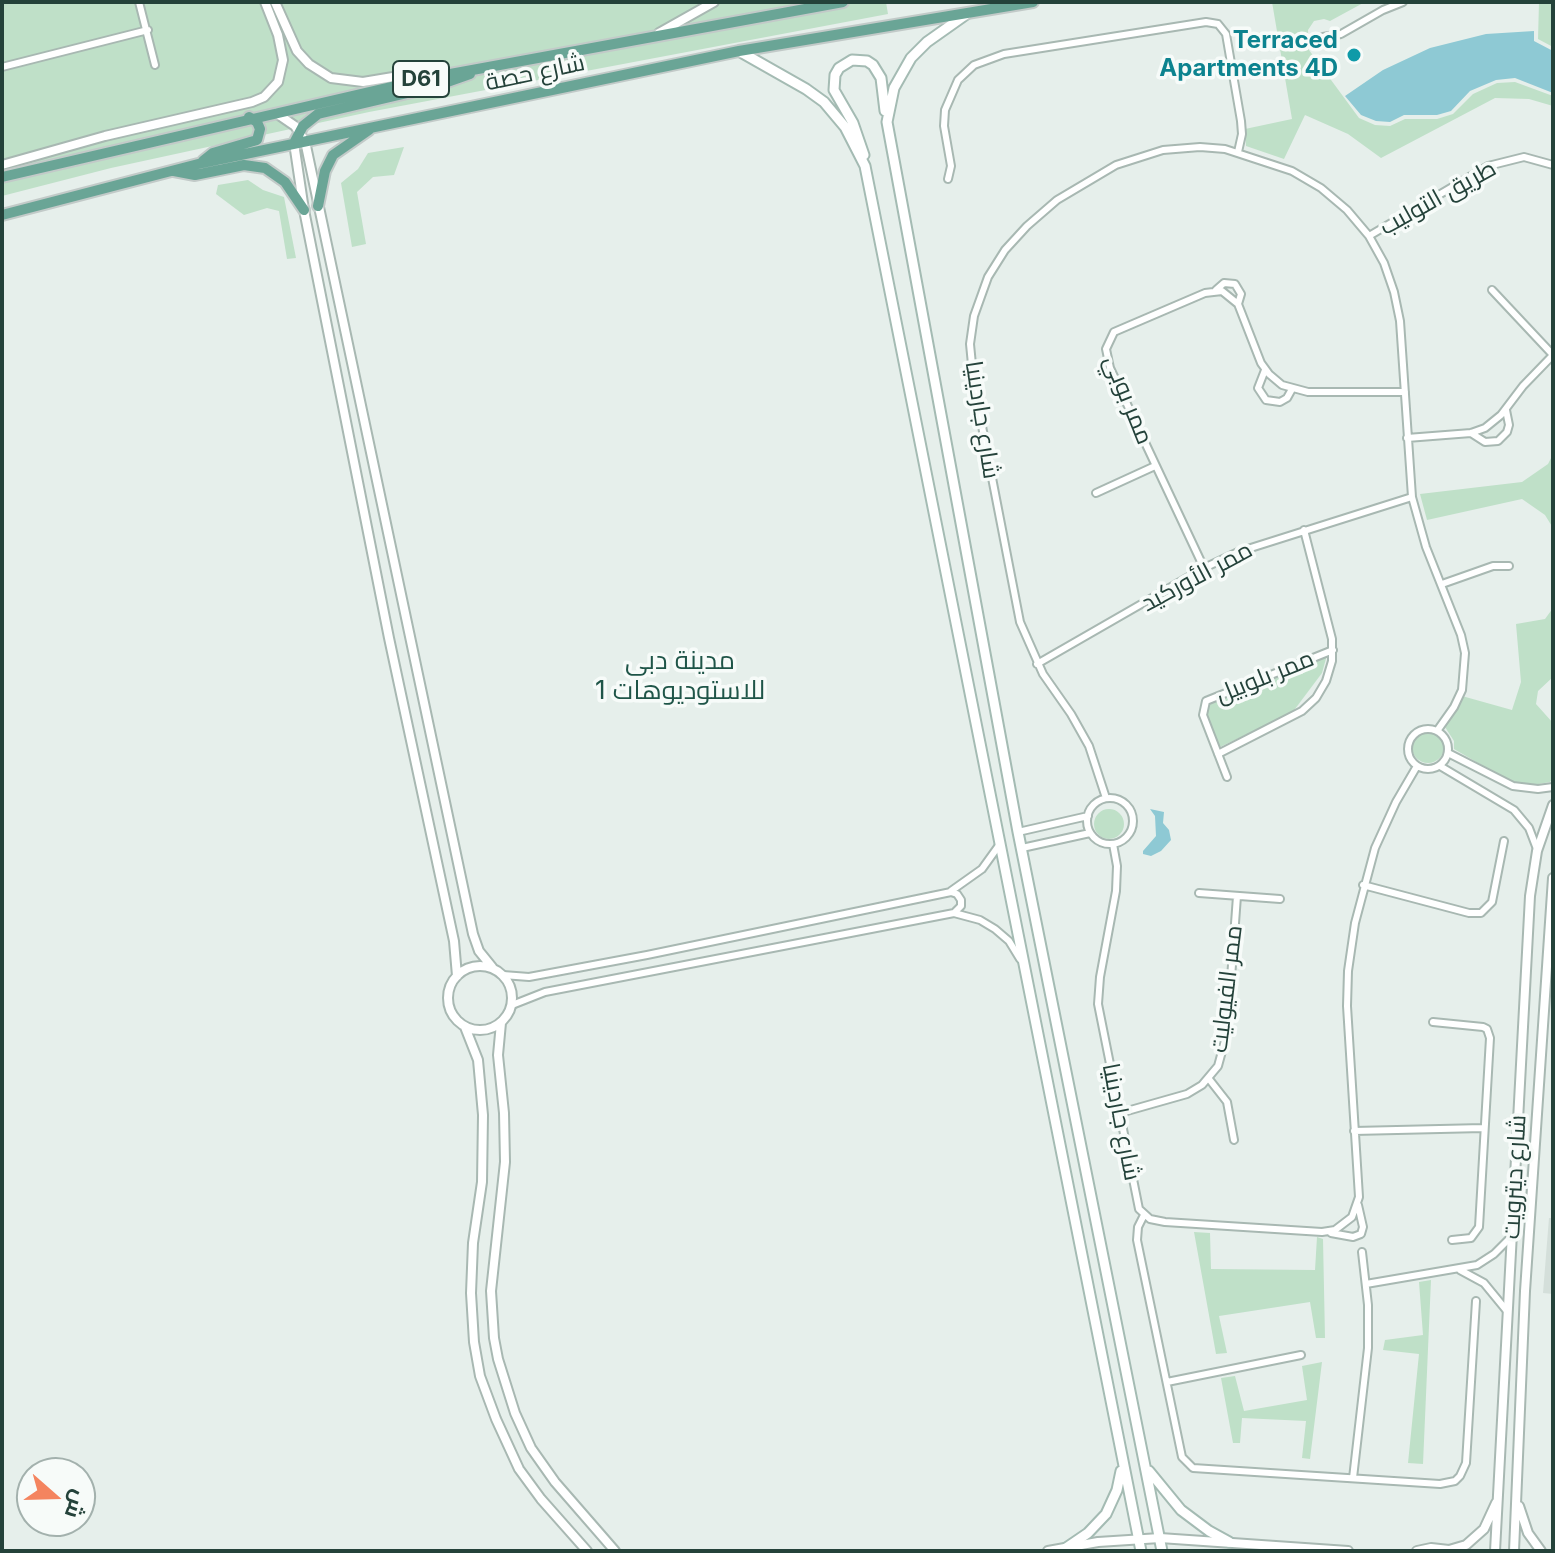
<!DOCTYPE html>
<html>
<head>
<meta charset="utf-8">
<style>
  body { margin:0 }
  #map { position:relative; width:1555px; height:1553px; overflow:hidden; background:#e6efeb; font-family:Inter,Cairo,sans-serif }
  canvas { display:block }
  .frame { position:absolute; inset:0; border:4px solid #24423a; pointer-events:none }
  .north { position:absolute; left:16px; top:1457px; width:80px; height:80px; box-sizing:border-box; background:#f7fbf9; border:2px solid #a3b1ad; border-radius:50%; rotate:110deg; font-size:22px; font-weight:700; line-height:32px; text-align:center; color:#24423a }
  .north::after { content:''; display:block; margin:auto; width:28px; height:36px; background:#f4845f; clip-path:polygon(50% 0,100% 100%,50% 72%,0 100%) }
</style>
</head>
<body>
<div id="map">
<canvas width="1555" height="1553"></canvas>
<div class="frame"></div>
<div class="north">ش</div>
</div>
<script>
const ctx = document.querySelector('canvas').getContext('2d');
ctx.lineJoin = 'round';
function fill(path, color) { ctx.fillStyle = color; ctx.fill(path, 'evenodd'); }
const poly = rows => new Path2D(rows.map(r => 'M' + r).join(''));
function stroke(path, color, width, dash) { ctx.strokeStyle = color; ctx.lineWidth = width; ctx.lineCap = dash ? 'butt' : 'round'; ctx.setLineDash(dash || []); ctx.stroke(path); }
function drawText(font, color, halo, rows, align = 'center') {
  ctx.font = font + ' Inter,Cairo,sans-serif'; ctx.lineWidth = 7; ctx.setLineDash([]); ctx.textBaseline = 'middle'; ctx.strokeStyle = halo; ctx.fillStyle = color; for (const [text, x, y, turn = 0] of rows) {
    ctx.save(); ctx.translate(x, y); ctx.rotate((+turn || 0) * Math.PI / 180); ctx.textAlign = isNaN(turn) ? turn : align; if (halo) ctx.strokeText(text, 0, 0); ctx.fillText(text, 0, 0); ctx.restore();
  }
}
fill(poly([
  [1549,1218,1553,1218,1553,1294,1543,1293]
]), '#d4dfda');
fill(poly([
  [2,2,886,2,888,14,369,112,111,168,2,196],
  [1272,2,1365,2,1330,21,1324,19,1314,21,1308,30,1309,50,1359,118,1375,125,1390,126,1405,119,1437,119,1453,114,1473,94,1497,83,1515,82,1553,96,1553,106,1529,99,1495,98,1381,158,1348,134,1305,115,1284,159,1246,146,1245,129,1292,119],
  [1539,2,1553,2,1553,47,1538,39],
  [404,147,394,175,373,177,357,192,366,244,352,247,341,183,358,169,368,153],
  [248,180,263,190,284,197,296,258,287,259,279,211,267,208,244,215,216,194,218,185],
  [1553,454,1553,528,1545,515,1522,499,1427,520,1420,494,1522,482,1548,464],
  [1553,608,1553,677,1538,691,1536,704,1553,723,1553,778,1550,782,1533,785,1509,781,1454,749,1454,741,1445,727,1459,706,1462,696,1512,710,1521,682,1516,624,1545,619],
  [1327,655,1322,673,1292,713,1220,747,1206,713,1210,704],
  '1412 747a16 16 0 1 1 32 0a16 16 0 1 1-32 0Z',
  '1094 824a15 15 0 1 1 30 0a15 15 0 1 1-30 0Z',
  [1194,1232,1210,1233,1211,1269,1315,1270,1317,1237,1323,1239,1325,1338,1316,1338,1310,1302,1219,1316,1227,1353,1216,1354],
  [1431,1280,1423,1464,1408,1463,1419,1354,1383,1350,1385,1340,1423,1335,1419,1282],
  [1322,1362,1310,1459,1302,1458,1306,1421,1242,1418,1240,1443,1233,1443,1221,1378,1235,1376,1244,1411,1307,1400,1302,1366]
]), '#bfe0c8');
fill(poly([
  [1534,31,1534,41,1553,51,1553,93,1515,78,1496,80,1470,91,1451,111,1437,115,1404,115,1390,122,1376,121,1361,115,1345,96,1383,70,1430,48,1486,34],
  [1150,809,1164,812,1163,823,1169,830,1171,840,1161,851,1151,856,1143,854,1143,851,1156,836,1155,816]
]), '#8ec9d4');
const minor = poly([
  [139,2,155,65],
  [1323,37,1341,34,1383,10,1403,2],
  [2,67,148,30],
  [948,179,951,166,944,126,945,110,958,80,974,65,1004,54,1206,22,1218,24,1226,34,1241,121,1242,134,1238,152],
  [1369,236,1488,166,1524,157,1553,165],
  [1216,290,1224,283,1235,284,1241,294,1238,304],
  [1492,290,1553,355],
  [1265,370,1258,388,1266,400,1280,402,1287,398,1292,389],
  [1471,433,1485,442,1498,441,1507,432,1509,425,1506,410],
  [1407,438,1471,433,1485,428,1501,415,1523,386,1553,355],
  [1096,493,1155,466],
  [1204,568,1110,368,1106,349,1114,332,1205,293,1222,291,1238,304,1261,363,1269,374,1282,385,1308,392,1405,392],
  [1442,584,1493,566,1509,566],
  [1037,664,1204,568,1238,552,1412,497],
  '1408 749a20 20 0 1 1 40 0a20 20 0 1 1-40 0Z',
  [1448,753,1513,786,1538,789,1553,787],
  [1218,754,1302,711,1316,698,1326,681,1332,661,1332,639,1304,530],
  [1440,766,1514,810,1529,828,1537,849],
  [1227,777,1203,715,1206,701,1333,650],
  [1106,798,1089,746,1071,714,1043,674,1020,622,974,385,970,344,974,316,988,277,1005,250,1027,226,1057,200,1116,165,1163,150,1200,147,1225,149,1292,171,1321,188,1347,210,1369,236,1384,263,1394,292,1400,321,1412,497,1426,547,1461,635,1465,653,1462,690,1454,707,1437,731],
  '1087 821a23 23 0 1 1 46 0a23 23 0 1 1-46 0Z',
  [1018,832,1088,816],
  [1113,844,1117,866,1116,891,1100,977,1098,1004,1139,1209,1150,1219,1165,1222,1322,1232,1335,1230,1352,1217,1359,1197,1347,1006,1348,971,1355,923,1375,848,1396,802,1417,766],
  [1022,848,1090,833],
  [1363,885,1469,913,1481,913,1492,902,1504,841],
  [951,891,982,869,1000,844],
  [1199,893,1280,899],
  [954,913,980,920,995,929,1009,941,1020,959],
  [503,975,529,977,647,955,951,892,957,894,961,900,961,906,954,913,545,992,512,1005],
  [1433,1022,1483,1027,1487,1029,1490,1038,1479,1227,1471,1238,1452,1240],
  [1209,1079,1227,1102,1234,1140],
  [1120,1113,1187,1094,1202,1085,1218,1066,1227,1033,1237,896],
  [1354,1131,1483,1128],
  [1144,1215,1138,1227,1137,1240,1182,1457,1193,1468,1440,1484,1455,1481,1460,1476,1466,1463,1476,1301],
  [1331,1233,1353,1237,1361,1234,1363,1227,1358,1205],
  [1460,1270,1484,1283,1507,1311],
  [1366,1284,1477,1265,1494,1254,1512,1236],
  [1167,1382,1301,1355],
  [1353,1478,1368,1348,1368,1305,1362,1252]
]);
const tertiary = poly([
  [275,2,297,51,309,64,331,78,363,82,417,73,433,76],
  [659,33,714,2],
  [276,113,295,126,305,141,473,934,479,951,492,967],
  [294,143,304,210,389,638,454,941,457,976],
  [2,165,105,136,252,102,264,97,278,82,283,60,278,35,265,2],
  '448 998a32 32 0 1 1 64 0a32 32 0 1 1-64 0Z',
  [501,1023,498,1055,504,1113,505,1162,491,1291,494,1338,498,1359,515,1413,531,1448,555,1482,615,1551],
  [465,1027,478,1060,483,1115,482,1182,473,1243,471,1293,474,1342,480,1376,496,1419,519,1469,541,1499,587,1551],
  [1519,1506,1528,1533,1541,1551],
  [1048,1551,1098,1542,1160,1538,1348,1551],
  [1417,1551,1431,1548,1449,1550,1466,1545,1484,1529,1496,1503],
  [1495,1551,1530,896,1537,851,1553,805],
  [1514,1551,1525,1291,1553,878]
]);
const secondary = poly([
  [968,13,927,42,911,58,894,88,887,122,1018,832,1162,1551],
  [739,51,806,89,824,102,845,127,865,166,1141,1551],
  [864,155,853,123,834,90,835,75,839,68,852,60,867,61,873,65,881,78,885,111],
  [1149,1471,1181,1510,1209,1531,1229,1542],
  [1066,1548,1088,1533,1106,1514,1117,1490,1121,1471]
]);
const primary = poly([
  [294,143,303,126,318,114,433,87,470,74],
  [203,161,213,153,257,140,260,129,257,122,249,117],
  [174,171,195,175,244,165,265,168,285,182,304,210],
  [2,177,434,77,843,2],
  [318,206,325,171,333,155,369,130],
  [2,215,202,163,739,51,1033,2]
]);
stroke(minor, '#a8b8b2', 10);
stroke(tertiary, '#a8b8b2', 12);
stroke(secondary, '#a4bbb3', 13);
stroke(primary, '#c2cac8', 14);
stroke(minor, '#fff', 6);
stroke(tertiary, '#fff', 8);
stroke(secondary, '#fff', 9);
stroke(primary, '#6aa596', 10);
for (const [x, y, r, color] of [
  [1354,55,8,"#0f9aa8"]
]) { const dot = new Path2D(); dot.arc(x, y, r, 0, 2 * Math.PI); ctx.fillStyle = color; ctx.fill(dot); stroke(dot, '#f7fbf9', 3); }
for (const [x, y, w] of [
  [421,79,56]
]) { const box = new Path2D(); box.roundRect(x - w / 2, y - 18, w, 36, 6); ctx.fillStyle = '#f7fbf9'; ctx.fill(box); stroke(box, '#24423a', 2); }
drawText('bold 22px', '#24423a', null, [
  ["D61",421,79]
]);
drawText('bold 24px', '#0d838f', '#f7fbf9', [
  ["Terraced",1338,41],
  ["Apartments 4D",1338,69]
], 'right');
drawText('24px', '#24423a', '#f7fbf9', [
  ["شارع حصة",535,73,-12],
  ["طريق التوليب",1438,198,-29],
  ["ممر بوبي",1128,400,68],
  ["شارع جاردينيا",982,420,81],
  ["ممر الأوركيد",1197,577,-28],
  ["ممر بلوبيل",1265,677,-22],
  ["ممر الفيوليت",1227,989,-83],
  ["شارع جاردينيا",1121,1122,79],
  ["شارع ديترويت",1515,1177,-87]
]);
drawText('26px', '#1f5548', '#f7fbf9', [
  ["مدينة دبي",680,661],
  ["للاستوديوهات 1",680,691]
]);
</script>
</body>
</html>
